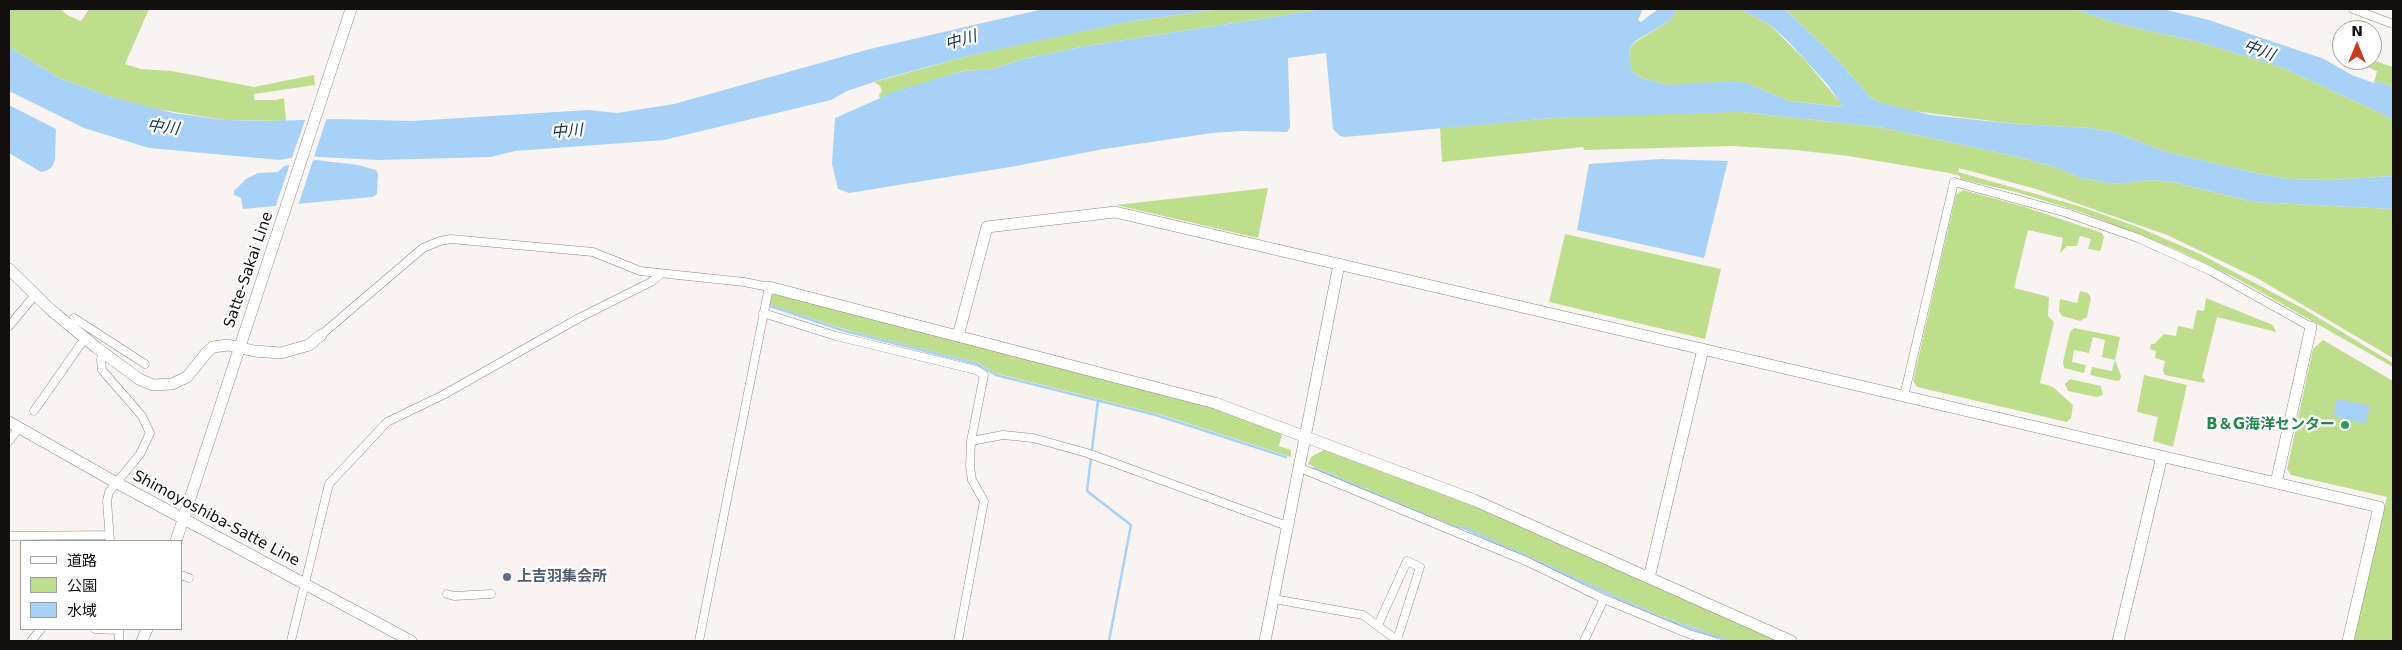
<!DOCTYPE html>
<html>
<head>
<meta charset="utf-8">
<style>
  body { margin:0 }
  #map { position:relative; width:2402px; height:650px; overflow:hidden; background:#f9f4f1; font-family:"DejaVu Sans","Noto Sans JP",sans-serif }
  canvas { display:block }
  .frame { position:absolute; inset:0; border:10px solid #11100f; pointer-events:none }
  .legend { position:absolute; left:20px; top:540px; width:162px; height:90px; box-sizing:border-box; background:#fff; border:1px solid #a09f9f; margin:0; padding:6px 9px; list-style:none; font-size:15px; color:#11100f }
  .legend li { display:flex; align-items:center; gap:10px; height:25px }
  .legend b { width:25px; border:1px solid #a09f9f }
  .north { position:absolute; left:2332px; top:20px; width:50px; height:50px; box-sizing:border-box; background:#fff; border:1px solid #a09f9f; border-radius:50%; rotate:0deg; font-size:14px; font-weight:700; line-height:20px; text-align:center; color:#11100f }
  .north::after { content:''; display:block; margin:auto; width:18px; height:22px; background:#c73b25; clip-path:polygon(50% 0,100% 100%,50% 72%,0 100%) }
</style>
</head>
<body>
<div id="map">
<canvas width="2402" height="650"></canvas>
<div class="frame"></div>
<ul class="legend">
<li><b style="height:6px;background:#fff"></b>道路</li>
<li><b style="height:14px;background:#bfde8d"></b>公園</li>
<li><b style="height:14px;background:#a8d1f8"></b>水域</li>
</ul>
<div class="north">N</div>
</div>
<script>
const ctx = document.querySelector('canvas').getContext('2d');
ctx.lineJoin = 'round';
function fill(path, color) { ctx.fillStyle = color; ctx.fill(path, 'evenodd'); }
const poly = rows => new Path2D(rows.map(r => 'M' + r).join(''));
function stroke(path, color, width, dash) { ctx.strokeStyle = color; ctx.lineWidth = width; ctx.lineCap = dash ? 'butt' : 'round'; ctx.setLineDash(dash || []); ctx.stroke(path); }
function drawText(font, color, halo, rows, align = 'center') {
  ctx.font = font + ' "DejaVu Sans","Noto Sans JP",sans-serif'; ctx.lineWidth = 4.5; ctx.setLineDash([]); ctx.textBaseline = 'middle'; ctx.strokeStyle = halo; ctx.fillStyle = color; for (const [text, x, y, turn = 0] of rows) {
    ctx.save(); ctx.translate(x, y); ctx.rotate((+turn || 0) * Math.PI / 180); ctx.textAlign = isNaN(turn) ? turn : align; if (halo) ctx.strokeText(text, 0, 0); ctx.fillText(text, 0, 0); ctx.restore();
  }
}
fill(poly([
  [9,9,61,9,67,15,81,21,89,9,149,9,125,64,141,69,172,71,254,87,314,75,315,85,254,94,254,100,276,100,284,98,286,121,225,120,149,108,111,97,59,78,9,47],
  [1220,9,1324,9,1086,46,1027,58,992,69,962,71,880,98,879,95,882,91,880,86,874,82,972,55,1017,45,1133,21],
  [1677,9,1740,9,1770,25,1804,59,1844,107,1789,101,1749,84,1669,85,1641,78,1631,70,1629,51,1634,43,1671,20],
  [1785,9,2074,9,2115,23,2202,43,2283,68,2393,119,2393,176,2329,180,2290,179,2260,174,2166,152,2117,133,2090,128,2015,124,1905,110,1881,103,1871,98,1835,57],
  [2364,60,2372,60,2393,67,2393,87,2378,81,2374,83,2377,71,2362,65],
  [1707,111,1742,112,1879,127,2014,156,2055,167,2080,178,2115,184,2150,180,2173,182,2253,202,2393,209,2393,358,2257,278,2167,235,2036,189,1959,168,1958,172,2082,207,2140,228,2200,254,2304,309,2393,363,2393,367,2238,279,2175,249,2081,212,2016,192,1960,179,1960,176,1949,173,1848,156,1795,150,1733,146,1584,150,1583,147,1442,162,1440,128,1553,118],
  [1268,188,1258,238,1116,205],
  [1963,190,2025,207,2102,233,2104,237,2101,250,2099,251,2088,249,2091,239,2080,236,2077,246,2067,246,2060,253,2063,238,2028,230,2014,288,2049,297,2048,316,2054,322,2040,383,2053,387,2073,405,2071,418,2067,422,1917,387,1913,381,1956,195],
  [1565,234,1721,269,1705,339,1549,302],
  [2080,291,2088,293,2091,298,2087,317,2080,321,2062,316,2059,311,2060,299,2077,303],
  [775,293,1216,409,1282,434,1279,446,1291,450,1291,457,1162,415,995,373,978,363,854,332,769,305,770,297],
  [2206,298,2273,325,2276,332,2217,317,2202,378,2205,379,2204,383,2165,375,2163,371,2165,361,2155,358,2156,351,2150,349,2151,344,2154,344,2164,334,2176,336,2178,326,2193,329,2197,310,2204,311],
  [2074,328,2120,337,2115,360,2121,376,2120,380,2117,381,2090,375,2092,367,2112,371,2115,360,2102,357,2105,340,2093,337,2089,353,2074,350,2072,362,2086,365,2084,373,2064,368,2063,362,2070,332],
  [2323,340,2393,381,2393,641,2353,641,2387,497,2291,475,2287,469,2313,349],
  [2144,375,2187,385,2173,447,2153,441,2158,417,2137,412],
  [2070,379,2101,386,2103,395,2097,397,2068,391,2065,384],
  [1324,450,1466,503,1779,641,1731,641,1658,615,1464,527,1451,525,1308,464,1311,457]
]), '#bfde8d');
fill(poly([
  [1043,9,1220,9,1133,21,972,55,883,79,847,91,831,100,664,140,515,151,491,157,378,160,300,156,279,160,149,148,84,128,9,91,9,47,59,78,111,97,173,113,225,120,270,121,336,119,412,121,588,110,617,113,674,104,870,49],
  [1324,9,1643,9,1638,20,1641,22,1658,9,1677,9,1671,20,1634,42,1629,51,1631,70,1641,78,1669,85,1734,81,1749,84,1789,101,1843,107,1828,85,1787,40,1770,25,1740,9,1785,9,1835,57,1871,98,1881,103,1931,115,2015,124,2090,128,2117,133,2166,152,2260,174,2290,179,2329,180,2393,176,2393,209,2253,202,2173,182,2150,180,2115,184,2080,178,2055,167,2014,156,1879,127,1742,112,1553,118,1345,137,1340,136,1333,129,1326,53,1288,58,1290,127,1287,132,1242,131,1212,133,1104,149,1016,166,849,193,838,189,832,164,835,118,896,91,963,71,992,69,1027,58,1086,46],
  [2074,9,2162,9,2209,20,2324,59,2352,75,2374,83,2378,81,2393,87,2393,119,2283,68,2202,43,2115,23],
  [9,105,56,129,55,160,52,167,46,171,41,172,9,153],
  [1661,159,1728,161,1704,258,1577,230,1589,164],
  [316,160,358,165,376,170,378,174,377,194,372,197,243,209,241,198,234,195,234,191,246,179,258,173,278,172,284,166],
  [2337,399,2370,406,2366,424,2333,416]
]), '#a8d1f8');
fill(poly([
  [327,117,298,206,275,208,291,161,306,159,291,160,306,118]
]), '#f9f4f1');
stroke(poly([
  [770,306,845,331,977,364,996,375,1156,415,1286,457],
  [1098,400,1087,491,1131,525,1109,641],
  [1314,468,1451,526,1464,528,1659,617,1728,641]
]), '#a8d1f8', 2.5);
const street = poly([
  [2353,9,2393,24],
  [763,313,836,336,976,370,984,375,971,441,970,466,972,480,984,501,958,641],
  [74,318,145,364],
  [9,326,35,295],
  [321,335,423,248,440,241,451,239,593,252,640,271,744,282,769,287,699,641],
  [105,354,101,359,102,370,142,416,150,433,140,454,109,492,107,501,110,541],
  [1904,396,1954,182,2067,213,2138,238,2211,271,2311,327],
  [34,411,85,338],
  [9,441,19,428],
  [971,441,1003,435,1033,438,1087,453,1287,526],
  [1298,467,1526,561,1604,599,1689,634,1713,641],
  [9,536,109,535],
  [181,575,189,578],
  [447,594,454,596,491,594],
  [1274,599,1363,615,1398,641],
  [1378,625,1407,561,1420,567,1397,640],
  [95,629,119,630],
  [119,629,119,641],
  [31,641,41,629],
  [291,641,329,484,387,422,443,395,579,318,651,282,660,275],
  [1584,641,1604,599]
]);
const secondary = poly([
  [9,269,51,310,97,348,139,379,153,385,172,384,187,377,207,352,213,347,228,345,254,351,281,353,309,345,321,335],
  [769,287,1215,403,1474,500,1791,641],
  [958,336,987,227,1115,212,2379,507,2348,641],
  [9,422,115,482,411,641],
  [2276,483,2311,327],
  [176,541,351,9],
  [1649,578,1703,349],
  [142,641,147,629],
  [1265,641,1339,264],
  [2118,641,2162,456]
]);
stroke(street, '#8f8a88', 9);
stroke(secondary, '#8f8a88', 12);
stroke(street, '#fff', 8);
stroke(secondary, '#fff', 11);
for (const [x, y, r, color] of [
  [2345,425,5,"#2e9e5b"],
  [507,577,5,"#5c6f8a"]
]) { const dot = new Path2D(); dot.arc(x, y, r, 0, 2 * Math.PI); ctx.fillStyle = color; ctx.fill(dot); stroke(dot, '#fff', 2); }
drawText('15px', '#11100f', '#fff', [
  ["Satte-Sakai Line",249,270,-71],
  ["Shimoyoshiba-Satte Line",216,519,28]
]);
drawText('bold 15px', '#27864d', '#fff', [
  ["B＆G海洋センター",2335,425]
], 'right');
drawText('bold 15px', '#4e5e75', '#fff', [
  ["上吉羽集会所",517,577]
], 'left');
drawText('italic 16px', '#14334c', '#fff', [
  ["中川",961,41,-16],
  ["中川",2259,51,20],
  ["中川",163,128,8],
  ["中川",567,132,-5]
]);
</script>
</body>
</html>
